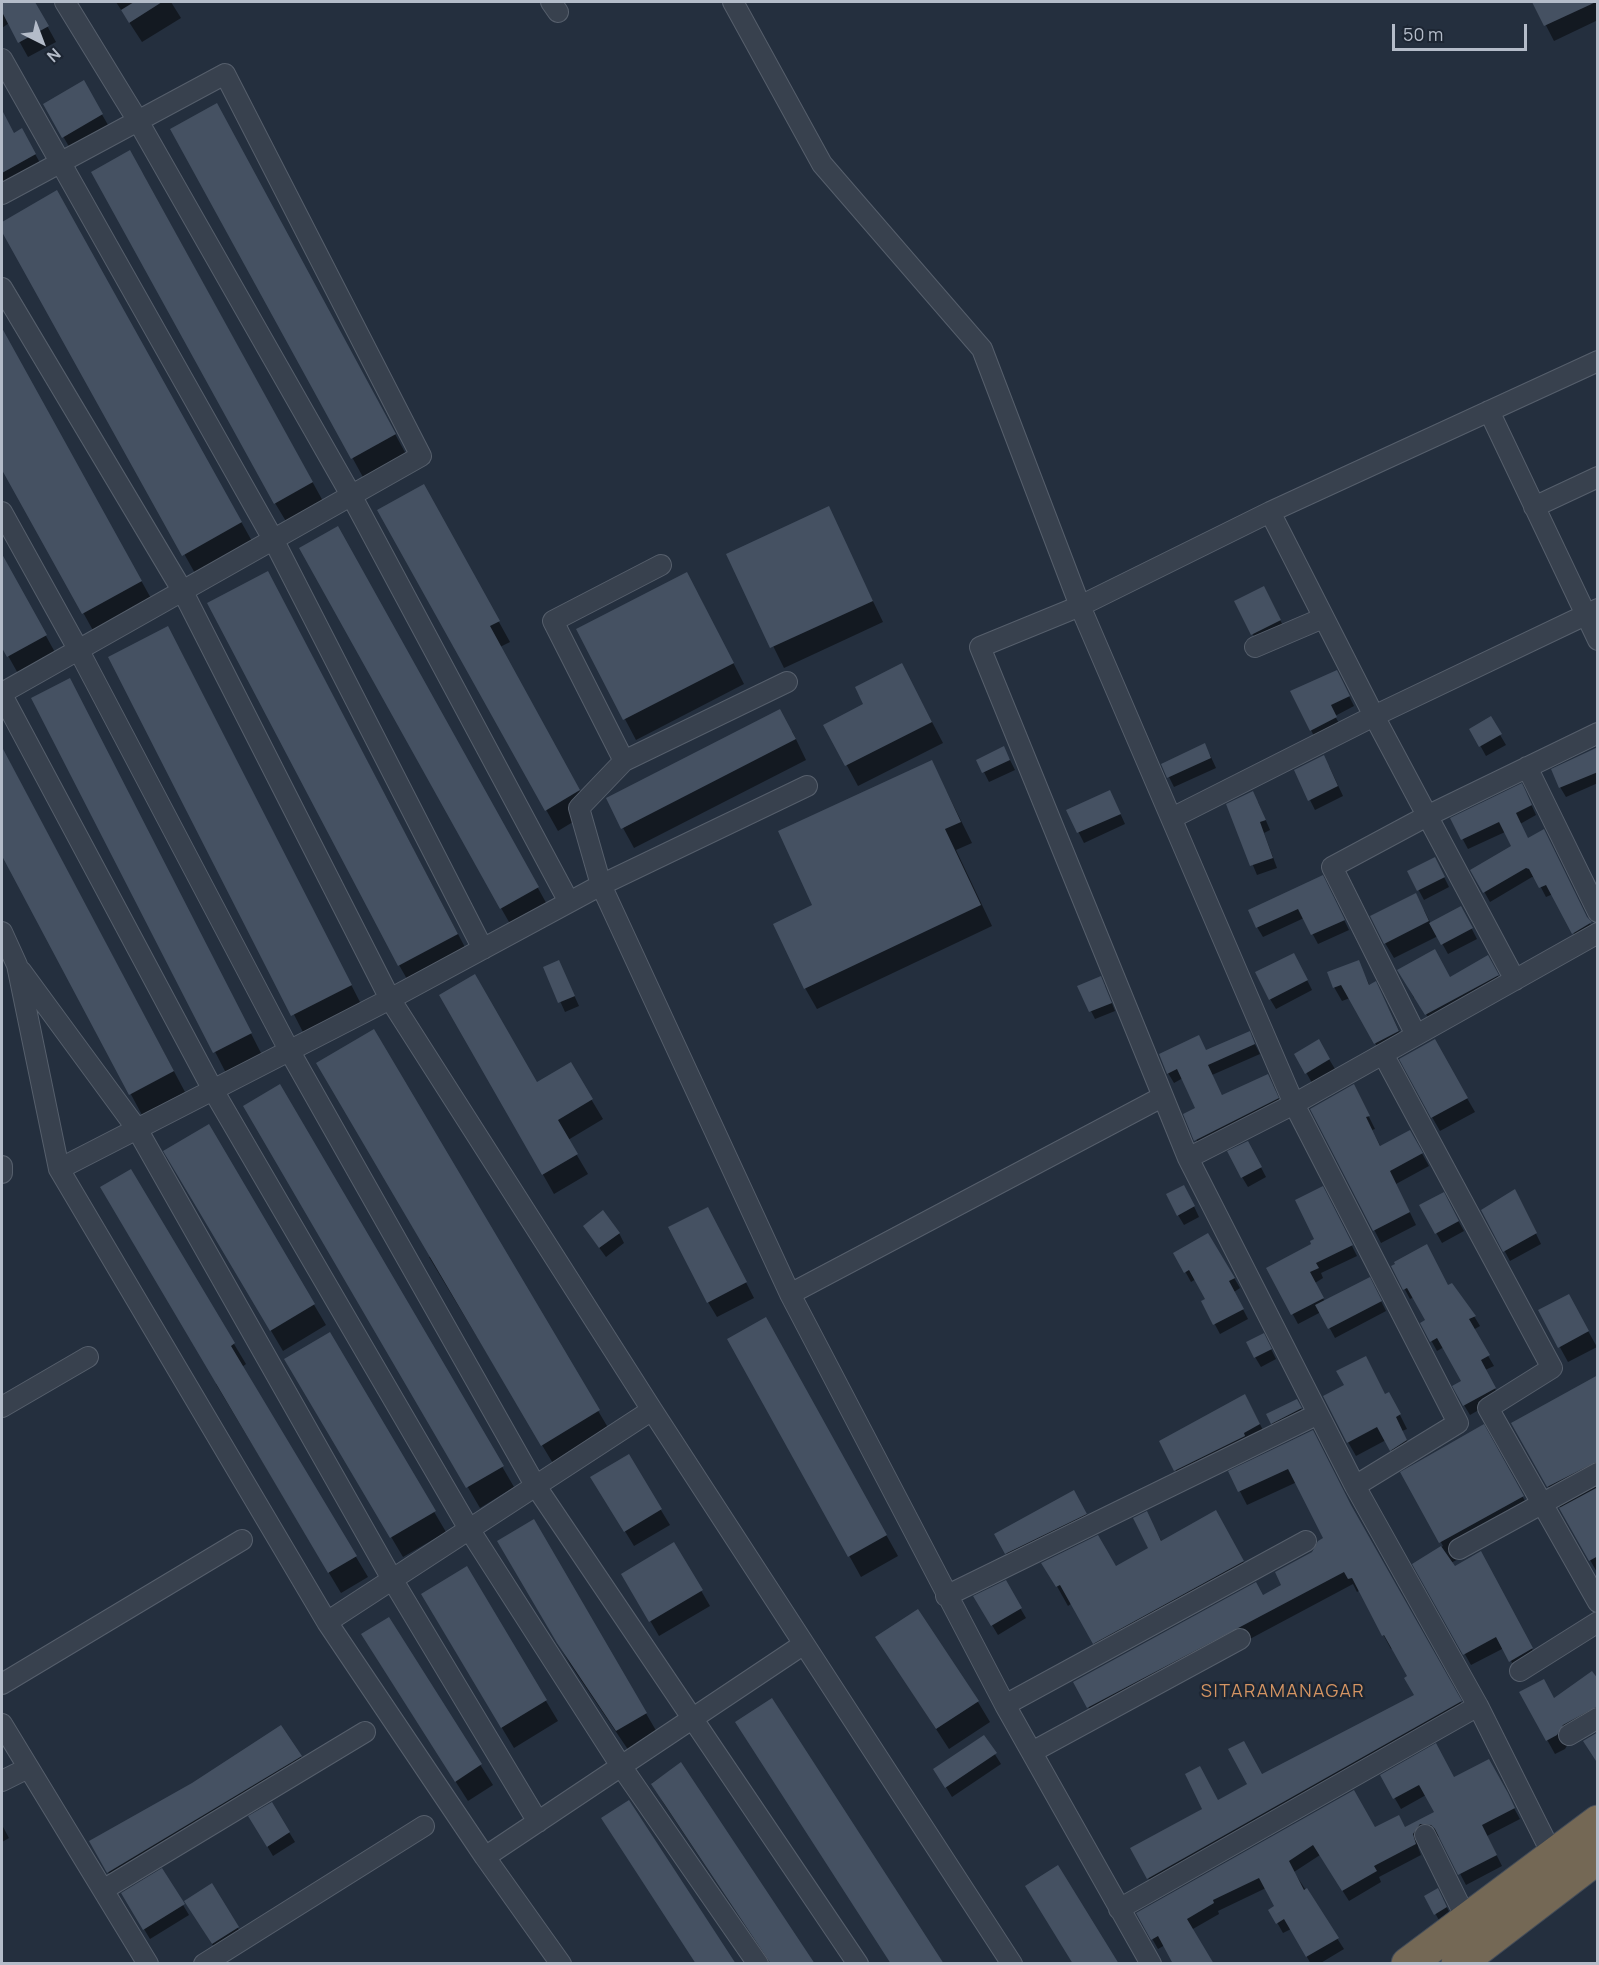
<!DOCTYPE html>
<html>
<head>
<meta charset="utf-8">
<style>
  body { margin:0 }
  #map { position:relative; width:1599px; height:1965px; overflow:hidden; background:#242f3e; font-family:Manrope,sans-serif }
  canvas { display:block }
  .frame { position:absolute; inset:0; border:3px solid #b4bcc9; pointer-events:none }
  .north { position:absolute; left:12px; top:12px; width:60px; height:60px; -webkit-text-stroke:4px #1d2633; paint-order:stroke; rotate:138deg; font-size:16px; font-weight:700; line-height:24px; text-align:center; color:#b4bcc9 }
  .north::after { content:''; display:block; margin:auto; width:21px; height:27px; background:#b4bcc9; clip-path:polygon(50% 0,100% 100%,50% 72%,0 100%) }
  .scale { position:absolute; left:1392px; top:24px; width:135px; height:27px; box-sizing:border-box; border:3px solid #b4bcc9; border-top:0; padding-left:8px; font-size:18px; line-height:21px; white-space:nowrap; color:#b4bcc9; -webkit-text-stroke:4px #1d2633; paint-order:stroke }
</style>
</head>
<body>
<div id="map">
<canvas width="1599" height="1965"></canvas>
<div class="frame"></div>
<div class="north">N</div>
<div class="scale">50 m</div>
</div>
<script>
const ctx = document.querySelector('canvas').getContext('2d');
ctx.lineJoin = 'round';
function fill(path, color) { ctx.fillStyle = color; ctx.fill(path, 'evenodd'); }
const poly = rows => new Path2D(rows.map(r => 'M' + r).join(''));
function stroke(path, color, width, dash) { ctx.strokeStyle = color; ctx.lineWidth = width; ctx.lineCap = dash ? 'butt' : 'round'; ctx.setLineDash(dash || []); ctx.stroke(path); }
function drawText(font, color, halo, rows, align = 'center') {
  ctx.font = font + ' Manrope,sans-serif'; ctx.lineWidth = 5; ctx.setLineDash([]); ctx.textBaseline = 'middle'; ctx.strokeStyle = halo; ctx.fillStyle = color; for (const [text, x, y, turn = 0] of rows) {
    ctx.save(); ctx.translate(x, y); ctx.rotate((+turn || 0) * Math.PI / 180); ctx.textAlign = isNaN(turn) ? turn : align; if (halo) ctx.strokeText(text, 0, 0); ctx.fillText(text, 0, 0); ctx.restore();
  }
}
fill(poly([
  [2,2,34,2,56,42,28,57,9,23,2,28],
  [116,2,171,2,181,18,142,42],
  [1541,2,1598,2,1598,20,1554,41,1535,4],
  [83,82,111,130,72,152,45,104],
  [2,113,14,135,30,145,44,170,2,193],
  [228,126,407,456,364,479,173,129],
  [142,172,324,503,287,523,275,503],
  [56,192,253,543,196,575,2,229,2,223],
  [2,330,153,602,95,634,2,466],
  [435,506,510,642,500,647,591,811,558,831,379,511],
  [828,508,883,622,784,668,728,555],
  [349,548,549,908,513,929,501,908],
  [2,556,57,656,20,677,2,645],
  [279,593,469,955,411,986,399,965],
  [698,594,744,684,636,740,578,630],
  [1269,597,1285,630,1258,644,1236,601],
  [179,648,362,1006,305,1036,110,657],
  [902,665,943,743,858,786,825,725,865,705],
  [1342,682,1354,706,1335,716,1341,727,1316,740,1311,730],
  [33,699,81,701,262,1055,226,1073],
  [1490,718,1506,745,1486,756,1471,729],
  [792,731,806,760,634,848,623,828],
  [2,748,185,1092,142,1115,2,853],
  [1598,748,1598,783,1566,797,1560,787],
  [1210,755,1216,768,1174,787,1163,765],
  [1009,758,1015,770,989,782,984,772],
  [932,762,972,843,956,850,992,926,817,1009,805,988,814,906],
  [1329,766,1343,796,1315,810,1310,800],
  [1527,795,1536,815,1520,824,1528,840,1597,933,1579,943,1553,894,1546,897,1536,878,1532,877,1490,902,1472,870,1513,847,1505,832,1468,849,1452,819],
  [1115,802,1125,824,1084,843,1068,811],
  [1258,802,1270,830,1264,833,1277,868,1257,875,1228,805],
  [1440,869,1449,887,1424,900,1409,872],
  [1328,887,1349,930,1318,944,1304,918,1263,937,1257,927],
  [1461,908,1477,939,1448,954,1438,936,1394,958,1385,943,1424,910,1431,924],
  [1487,957,1503,985,1432,1024,1416,997,1414,998,1399,970,1450,979],
  [1358,961,1370,986,1383,997,1406,1045,1383,1057,1350,998,1342,1001,1334,987],
  [559,962,579,1006,565,1012,545,968],
  [1299,964,1312,990,1276,1009,1270,999],
  [1105,986,1115,1011,1095,1019,1079,987],
  [441,995,536,1084,570,1064,603,1119,568,1140,588,1174,554,1194],
  [373,1031,610,1431,554,1465,429,1257,432,1256],
  [1249,1033,1260,1054,1212,1075,1223,1097,1273,1085,1283,1109,1201,1150,1185,1114,1197,1109,1183,1078,1174,1083,1168,1073,1206,1052],
  [1318,1041,1335,1069,1312,1083,1296,1054],
  [1434,1041,1475,1112,1440,1131,1432,1117],
  [280,1086,514,1487,480,1508,245,1106],
  [1360,1099,1375,1129,1372,1130,1381,1147,1410,1132,1429,1166,1396,1184,1416,1225,1381,1243,1312,1109],
  [208,1126,326,1325,283,1351,165,1152],
  [1253,1152,1266,1177,1248,1187,1242,1177],
  [130,1171,246,1364,242,1367,368,1577,341,1593,216,1384,218,1382],
  [1443,1194,1464,1231,1442,1243,1421,1206],
  [1189,1196,1199,1217,1184,1225,1178,1215],
  [1328,1198,1357,1256,1321,1273,1323,1278,1315,1283,1325,1302,1375,1289,1386,1311,1335,1338,1321,1312,1298,1324,1268,1268,1313,1245],
  [1520,1201,1541,1244,1510,1261,1483,1211],
  [716,1224,754,1298,717,1317,708,1302],
  [584,1227,619,1233,624,1243,606,1257],
  [1175,1253,1222,1257,1240,1288,1234,1292,1248,1319,1220,1334,1203,1302,1207,1300,1196,1279,1191,1282],
  [1393,1267,1448,1287,1474,1316,1480,1326,1473,1330,1494,1366,1485,1370,1500,1398,1470,1415,1464,1405,1463,1382,1444,1347,1437,1351,1422,1324,1427,1321,1414,1297,1410,1299],
  [1540,1311,1577,1311,1597,1347,1568,1362],
  [329,1334,446,1532,403,1557,286,1359],
  [729,1340,777,1340,898,1556,861,1577],
  [1269,1345,1276,1359,1261,1367,1255,1357],
  [1598,1377,1598,1574,1513,1424],
  [1346,1386,1385,1395,1396,1407,1407,1429,1402,1431,1414,1454,1399,1464,1386,1440,1356,1456,1348,1442],
  [1297,1401,1306,1419,1278,1433,1272,1423],
  [1250,1405,1265,1434,1181,1480,1161,1442],
  [1483,1426,1534,1517,1451,1563,1454,1568,1487,1565,1538,1660,1517,1672,1504,1648,1471,1665,1414,1564,1443,1546,1403,1473],
  [1312,1432,1358,1520,1468,1715,1156,1892,1132,1848,1262,1776,1416,1696,1409,1677,1393,1648,1391,1649,1384,1636,1360,1590,1357,1592,1353,1584,1096,1721,1075,1682,1283,1586,1325,1539,1297,1482,1247,1505,1230,1472],
  [628,1456,670,1525,634,1546,592,1477],
  [1074,1492,1095,1529,1015,1568,996,1535],
  [1146,1513,1162,1542,1227,1531,1254,1581,1105,1662,1072,1603,1068,1606,1044,1563,1115,1568,1150,1548],
  [534,1521,658,1734,629,1751,570,1664,499,1541],
  [674,1544,710,1606,659,1636,623,1574],
  [1005,1582,1026,1618,998,1635,975,1597],
  [434,1615,546,1701,558,1721,514,1748],
  [388,1619,493,1785,468,1801,375,1655],
  [877,1638,978,1702,990,1722,949,1749],
  [1598,1681,1598,1723,1571,1739,1565,1749,1555,1754,1521,1693,1554,1700],
  [281,1727,307,1766,114,1882,91,1842,193,1784],
  [984,1737,1001,1764,952,1797,941,1779],
  [1488,1761,1520,1819,1487,1836,1502,1866,1466,1885,1442,1839,1433,1833,1420,1840,1418,1847,1421,1855,1379,1877,1381,1882,1349,1901,1320,1855,1294,1872,1344,1949,1319,1964,1311,1964,1291,1929,1283,1933,1270,1910,1276,1907,1266,1888,1218,1911,1219,1914,1158,1949,1138,1914,1354,1792,1375,1829,1405,1829,1436,1813,1426,1795,1401,1809,1382,1776,1454,1779],
  [680,1764,813,1964,771,1964,664,1804,652,1783],
  [272,1804,295,1842,273,1856,250,1817],
  [2,1825,9,1838,2,1842],
  [162,1870,189,1915,150,1939,123,1894],
  [1426,1896,1443,1899,1452,1918,1441,1924],
  [195,1916,238,1928,246,1943,221,1959]
]), '#0007');
fill(poly([
  [2,2,35,2,49,26,18,43,2,12],
  [134,2,162,2,129,23,121,10],
  [1532,2,1596,2,1544,26],
  [84,80,103,114,62,138,43,104],
  [217,103,396,434,351,459,170,129],
  [2,110,14,133,22,128,36,154,2,173],
  [130,150,313,482,274,504,91,172],
  [57,190,242,522,182,556,2,232,2,222],
  [2,328,142,581,82,614,2,470],
  [424,484,500,621,490,626,580,790,545,811,377,510],
  [829,506,873,601,770,648,726,554],
  [338,526,539,887,500,909,299,548],
  [2,554,47,635,7,657,2,648],
  [268,571,458,934,398,966,207,603],
  [687,572,734,663,623,720,576,629],
  [1264,586,1281,620,1251,635,1234,601],
  [168,626,352,985,291,1016,108,657],
  [902,663,932,722,845,766,823,725,863,704,855,687],
  [1337,670,1350,696,1331,705,1337,717,1310,731,1290,691],
  [70,678,252,1033,213,1053,31,698],
  [780,709,796,739,621,829,606,798],
  [1491,716,1502,734,1479,747,1469,729],
  [1205,743,1211,758,1167,778,1161,764],
  [1004,746,1010,760,982,773,976,760],
  [2,747,174,1071,129,1095,2,856],
  [1598,747,1598,772,1559,788,1551,769],
  [1324,755,1338,786,1308,801,1294,770],
  [932,760,961,822,945,829,981,905,804,989,773,924,812,905,778,831],
  [1522,783,1532,805,1516,813,1528,838,1544,829,1587,917,1592,922,1572,934,1546,885,1539,888,1529,869,1526,868,1483,893,1470,870,1511,846,1499,822,1461,840,1450,818],
  [1110,790,1121,814,1077,833,1066,810],
  [1253,791,1266,820,1260,822,1273,858,1250,866,1226,804],
  [1435,857,1445,877,1417,891,1407,871],
  [1323,875,1345,920,1311,935,1298,909,1256,928,1248,910],
  [1416,893,1429,921,1384,944,1370,916],
  [1461,906,1473,928,1441,945,1429,923],
  [1435,949,1450,977,1488,955,1499,975,1425,1015,1397,970],
  [1294,953,1308,980,1269,1000,1255,972],
  [559,960,575,996,558,1003,543,967],
  [1359,960,1369,985,1376,981,1399,1031,1374,1044,1341,985,1333,988,1327,972],
  [475,974,537,1082,571,1062,593,1099,558,1120,578,1154,542,1175,439,995],
  [1101,976,1112,1003,1089,1012,1077,986],
  [374,1029,600,1410,541,1446,316,1063],
  [1250,1031,1255,1044,1208,1065,1222,1095,1268,1074,1279,1098,1194,1141,1183,1114,1195,1108,1177,1069,1167,1074,1159,1054,1199,1035,1206,1050],
  [1319,1039,1330,1059,1305,1074,1294,1054],
  [1435,1039,1468,1098,1431,1118,1399,1059],
  [280,1084,504,1466,466,1488,243,1106],
  [1354,1084,1370,1116,1366,1117,1380,1146,1410,1130,1423,1153,1390,1171,1410,1212,1373,1231,1310,1109],
  [209,1124,315,1304,270,1331,163,1151],
  [1248,1141,1262,1167,1241,1178,1227,1151],
  [131,1169,235,1343,231,1346,357,1556,328,1573,100,1187],
  [1184,1185,1195,1206,1177,1216,1166,1194],
  [1323,1186,1353,1245,1316,1263,1319,1268,1310,1272,1324,1298,1291,1315,1266,1268,1311,1244,1310,1241,1314,1239,1295,1200],
  [1515,1189,1537,1233,1503,1252,1481,1210],
  [1444,1192,1459,1221,1435,1234,1419,1205],
  [708,1207,747,1282,707,1303,668,1227],
  [603,1210,620,1233,599,1248,583,1226],
  [1208,1233,1235,1278,1229,1281,1244,1309,1213,1325,1201,1301,1205,1299,1189,1270,1184,1273,1173,1253],
  [1427,1244,1448,1285,1452,1283,1476,1316,1469,1319,1490,1355,1481,1360,1496,1388,1463,1406,1452,1386,1461,1381,1437,1338,1430,1342,1420,1323,1425,1320,1407,1288,1403,1290,1391,1266,1395,1264,1394,1262],
  [1370,1277,1382,1301,1328,1329,1315,1305],
  [1569,1294,1589,1331,1558,1348,1538,1310],
  [766,1317,887,1535,848,1557,727,1339],
  [330,1332,436,1511,390,1538,284,1359],
  [1264,1333,1272,1349,1254,1358,1246,1342],
  [1366,1356,1385,1394,1389,1392,1401,1414,1396,1417,1407,1440,1390,1451,1377,1427,1347,1443,1323,1396,1344,1385,1336,1371],
  [1598,1375,1598,1461,1547,1487,1511,1423],
  [1245,1394,1260,1424,1244,1433,1245,1436,1174,1471,1159,1441],
  [1297,1399,1302,1408,1271,1424,1266,1414],
  [1484,1424,1524,1496,1439,1543,1400,1472],
  [1313,1430,1351,1505,1462,1701,1147,1879,1130,1848,1202,1809,1185,1774,1200,1766,1218,1800,1247,1784,1228,1749,1244,1741,1262,1774,1414,1695,1404,1678,1407,1676,1384,1635,1382,1636,1352,1578,1348,1579,1344,1572,1087,1708,1073,1682,1256,1582,1263,1595,1281,1585,1275,1572,1312,1552,1318,1541,1323,1538,1288,1469,1238,1492,1228,1471],
  [629,1454,662,1509,624,1532,590,1477],
  [1598,1487,1598,1556,1589,1561,1559,1508],
  [1074,1490,1087,1514,1005,1554,994,1534],
  [1216,1510,1244,1561,1093,1644,1060,1585,1056,1587,1041,1563,1098,1535,1116,1566,1148,1548,1133,1518,1147,1511,1161,1541],
  [534,1519,647,1713,616,1731,557,1643,497,1541],
  [674,1542,703,1590,649,1622,621,1574],
  [1441,1546,1455,1566,1481,1551,1533,1648,1509,1662,1496,1637,1463,1655,1412,1564],
  [467,1566,547,1700,501,1728,421,1594],
  [1006,1580,1022,1608,991,1626,973,1596],
  [918,1609,979,1701,936,1729,875,1637],
  [389,1617,482,1764,455,1782,361,1634],
  [1592,1671,1598,1679,1598,1706,1563,1725,1557,1735,1546,1741,1519,1692,1544,1679,1554,1698],
  [772,1698,944,1964,891,1964,735,1722],
  [281,1725,302,1756,107,1873,89,1841,192,1783],
  [1598,1732,1598,1764,1583,1741],
  [984,1735,997,1753,945,1788,933,1769],
  [1436,1743,1454,1777,1489,1759,1508,1793,1515,1808,1482,1825,1497,1855,1458,1875,1435,1829,1431,1825,1420,1824,1413,1834,1416,1844,1374,1866,1377,1871,1342,1891,1313,1845,1289,1861,1304,1890,1307,1888,1339,1938,1306,1957,1284,1919,1276,1924,1268,1910,1274,1906,1259,1878,1213,1900,1214,1903,1187,1919,1214,1964,1173,1964,1158,1936,1151,1940,1136,1913,1354,1790,1375,1827,1399,1815,1405,1827,1434,1812,1419,1785,1393,1799,1380,1775],
  [681,1762,815,1964,771,1964,651,1784],
  [629,1800,736,1964,696,1964,601,1818],
  [272,1802,290,1832,267,1847,248,1816],
  [1058,1865,1119,1964,1073,1964,1025,1886],
  [162,1868,185,1904,143,1930,121,1893],
  [212,1883,239,1927,212,1944,184,1901],
  [1438,1888,1447,1907,1434,1915,1424,1896]
]), '#455162');
const street = poly([
  [65,2,138,121,351,495,569,902],
  [551,2,558,12],
  [733,2,822,164,982,349,1080,606,1294,1104,1458,1423,1355,1486],
  [2,59,273,539,483,949],
  [2,194,225,74,421,456,2,693],
  [2,288,182,590,390,999,652,1410,1012,1964],
  [1489,411,1598,640],
  [1534,507,1598,477],
  [2,512,78,649,289,1050,535,1485,858,1964],
  [1270,512,1374,716,1515,980],
  [661,565,553,621,624,761,579,808,601,885,790,1294,1005,1705,1151,1964],
  [1255,647,1323,618],
  [2,695,213,1090,469,1529,621,1766,758,1964],
  [624,761,787,682],
  [1527,767,1598,912],
  [1172,818,1374,716,1598,609],
  [2,932,17,965,59,1169,327,1622,485,1857,561,1964],
  [21,971,137,1129,392,1579,538,1822],
  [1416,1035,1332,867,1427,816,1598,733],
  [1383,1054,1552,1368,1488,1408,1598,1602],
  [1188,1158,1294,1104,1598,933],
  [2,1166,2,1173],
  [59,1169,390,999,601,885,807,786],
  [790,1294,1162,1097],
  [2,1407,88,1357],
  [1459,1549,1598,1473],
  [946,1596,1318,1414],
  [327,1622,652,1410],
  [1520,1671,1598,1622],
  [2,1684,242,1540],
  [1005,1705,1306,1541],
  [2,1724,148,1964],
  [1569,1735,1598,1718],
  [1032,1752,1240,1639],
  [2,1781,28,1768],
  [1425,1835,1467,1920],
  [1553,1856,1478,1706,1355,1486,1188,1158,980,647,1080,606,1270,512,1598,361],
  [485,1857,804,1644],
  [103,1890,365,1732],
  [1119,1909,1478,1706],
  [204,1964,424,1826]
]);
const highway = poly([
  [1408,1964,1598,1822],
  [1458,1964,1598,1857]
]);
stroke(street, '#565f6c', 22);
stroke(highway, '#434c59', 35);
stroke(street, '#38414e', 20);
stroke(highway, '#746855', 33);
ctx.letterSpacing = '1.5px';
drawText('18px', '#d59563', '#1d2633', [
  ["SITARAMANAGAR",1283,1692]
]);
ctx.letterSpacing = '0px';
</script>
</body>
</html>
